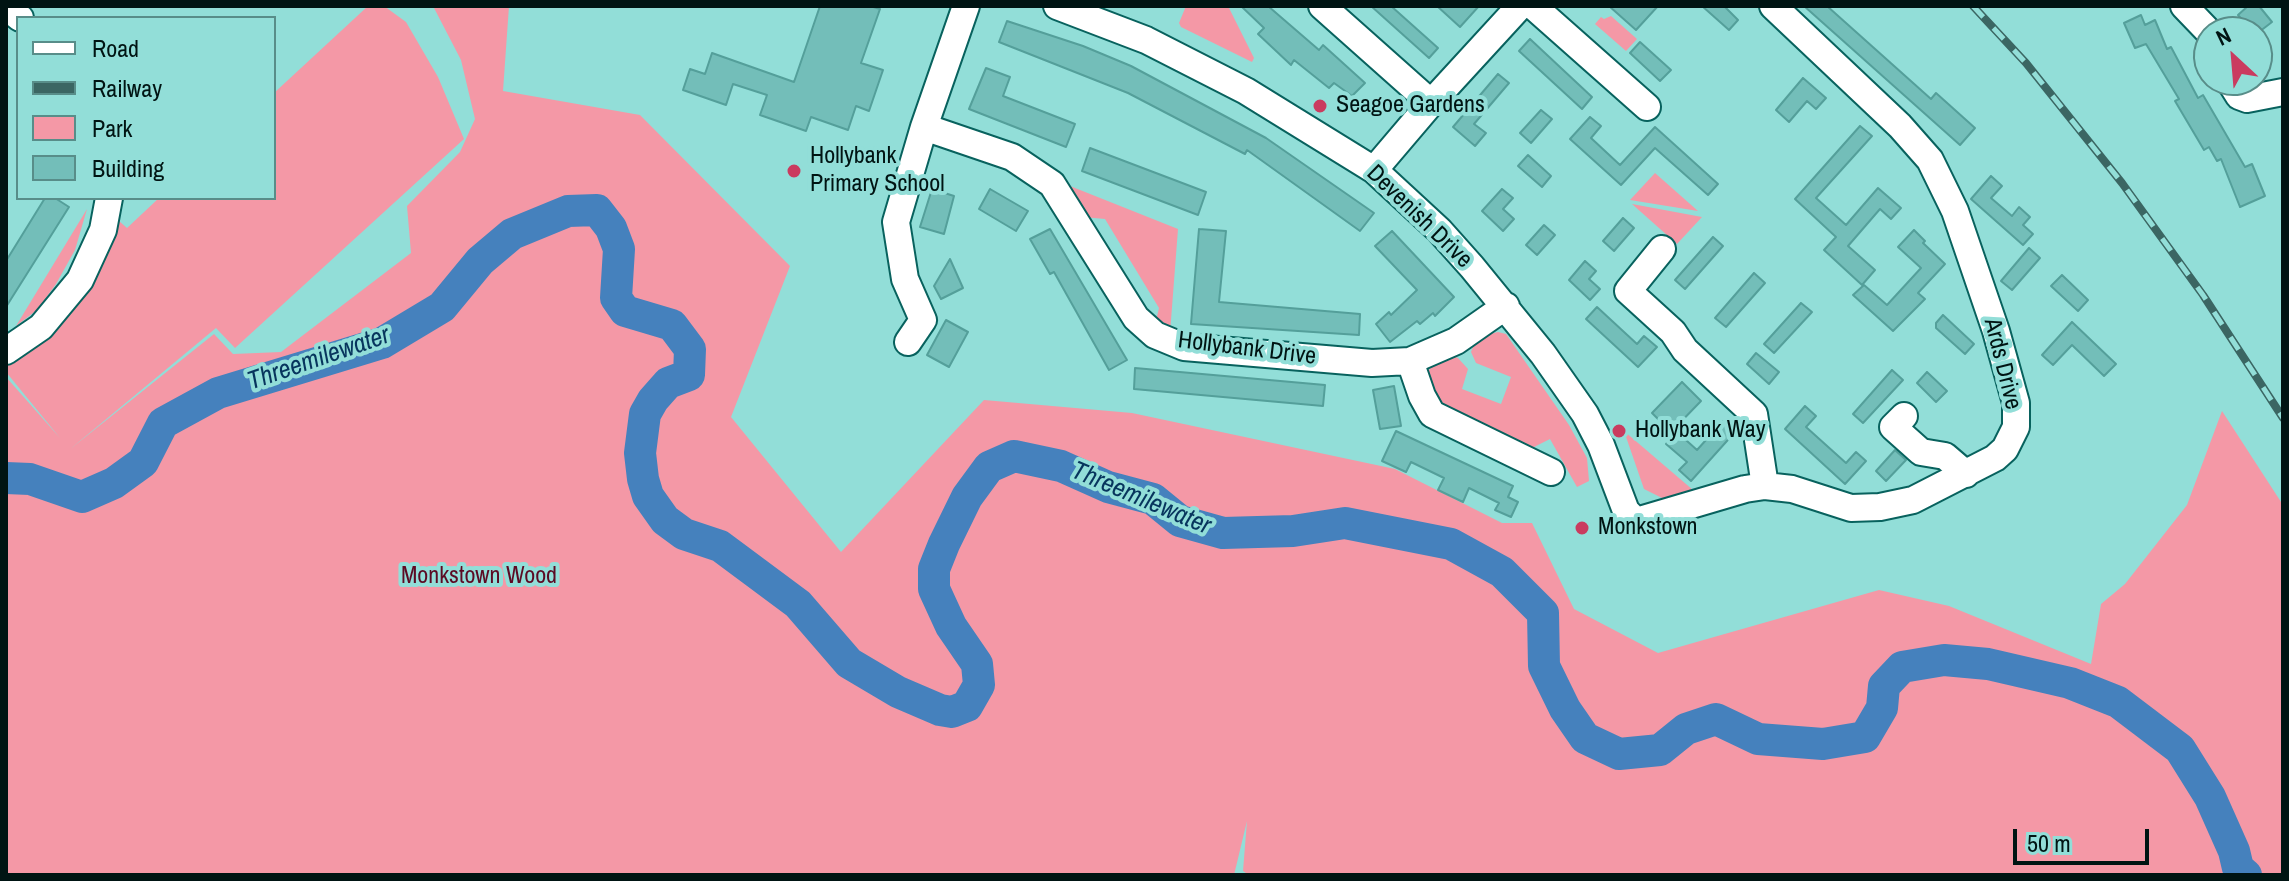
<!DOCTYPE html>
<html>
<head>
<meta charset="utf-8">
<style>
  body { margin:0 }
  #map { position:relative; width:2289px; height:881px; overflow:hidden; background:#92ded8; font-family:"Archivo Narrow",sans-serif }
  canvas { display:block }
  .frame { position:absolute; inset:0; border:8px solid #001413; pointer-events:none }
  .legend { position:absolute; left:16px; top:16px; width:260px; height:184px; box-sizing:border-box; background:#92ded8; border:2px solid #588d89; margin:0; padding:10px 14px; list-style:none; font-size:24px; color:#001413 }
  .legend li { display:flex; align-items:center; gap:16px; height:40px }
  .legend b { width:40px; border:2px solid #588d89 }
  .north { position:absolute; left:2193px; top:16px; width:80px; height:80px; box-sizing:border-box; background:#92ded8; border:2px solid #588d89; border-radius:50%; rotate:334deg; font-size:22px; font-weight:700; line-height:32px; text-align:center; color:#001413 }
  .north::after { content:''; display:block; margin:auto; width:28px; height:36px; background:#ca3b5f; clip-path:polygon(50% 0,100% 100%,50% 72%,0 100%) }
  .scale { position:absolute; left:2013px; top:829px; width:136px; height:36px; box-sizing:border-box; border:4px solid #001413; border-top:0; padding-left:10px; font-size:24px; line-height:28px; white-space:nowrap; color:#001413; -webkit-text-stroke:6px #92ded8; paint-order:stroke }
</style>
</head>
<body>
<div id="map">
<canvas width="2289" height="881"></canvas>
<div class="frame"></div>
<ul class="legend">
<li><b style="height:10px;background:#fff"></b>Road</li>
<li><b style="height:10px;background:#3b6663"></b>Railway</li>
<li><b style="height:22px;background:#f498a6"></b>Park</li>
<li><b style="height:22px;background:#73beb9"></b>Building</li>
</ul>
<div class="north">N</div>
<div class="scale">50 m</div>
</div>
<script>
const ctx = document.querySelector('canvas').getContext('2d');
ctx.lineJoin = 'round';
function fill(path, color) { ctx.fillStyle = color; ctx.fill(path, 'evenodd'); }
const poly = rows => new Path2D(rows.map(r => 'M' + r).join(''));
function stroke(path, color, width, dash) { ctx.strokeStyle = color; ctx.lineWidth = width; ctx.lineCap = dash ? 'butt' : 'round'; ctx.setLineDash(dash || []); ctx.stroke(path); }
function drawText(font, color, halo, rows, align = 'center') {
  ctx.font = font + ' "Archivo Narrow",sans-serif'; ctx.lineWidth = 8; ctx.setLineDash([]); ctx.textBaseline = 'middle'; ctx.strokeStyle = halo; ctx.fillStyle = color; for (const [text, x, y, turn = 0] of rows) {
    ctx.save(); ctx.translate(x, y); ctx.rotate((+turn || 0) * Math.PI / 180); ctx.textAlign = isNaN(turn) ? turn : align; if (halo) ctx.strokeText(text, 0, 0); ctx.fillText(text, 0, 0); ctx.restore();
  }
}
fill(poly([
  [368,6,384,6,406,22,438,77,464,139,235,348,216,328,69,450,214,334,233,354,281,352,411,253,407,206,460,152,475,119,461,60,433,6,509,6,503,91,640,115,790,266,731,417,841,552,984,400,1132,413,1395,469,1502,523,1532,523,1574,609,1658,653,1879,590,1949,606,2091,664,2101,604,2125,584,2187,505,2222,411,2283,505,2283,875,1249,875,1243,871,1247,821,1234,875,6,875,6,377,60,438,6,372,6,366,54,333,82,298,119,221,127,228,159,198,274,198,274,93],
  [1186,6,1228,6,1254,58,1252,62,1181,27,1179,23],
  [1611,16,1637,39,1626,51,1595,24,1601,17,1604,19],
  [1655,173,1698,211,1630,200],
  [1065,184,1178,229,1170,333,1155,325,1159,308,1105,219,1083,217],
  [1632,204,1702,217,1677,244],
  [87,209,75,250,56,284,37,310,16,326],
  [1498,332,1506,334,1569,425,1587,458,1589,481,1577,487,1550,439,1530,449,1442,414,1427,381,1429,370,1435,362,1452,356,1458,358,1468,369,1462,389,1501,404,1511,377,1476,363,1471,352,1475,342,1486,335],
  [1624,431,1693,490,1666,500,1644,489]
]), '#f498a6');
stroke(poly([
  [6,478,30,479,82,497,114,483,143,462,163,423,218,393,382,343,442,307,480,261,512,234,568,211,597,210,611,228,619,249,616,298,625,311,672,325,690,349,689,375,668,383,653,400,645,414,640,453,643,479,648,496,665,520,684,534,720,546,798,604,849,663,898,692,940,710,952,712,967,706,979,685,977,664,951,626,934,589,934,569,944,544,967,497,989,467,1014,456,1061,466,1108,487,1153,499,1180,521,1223,533,1293,531,1345,523,1451,544,1502,572,1543,613,1544,666,1565,709,1585,738,1619,754,1660,750,1686,729,1716,719,1758,739,1823,744,1865,737,1882,708,1884,686,1902,667,1944,660,1988,664,2070,683,2118,702,2180,749,2210,797,2234,851,2238,868,2246,875]
]), '#4581bd', 32);
const building = poly([
  [820,6,870,6,880,9,861,63,883,70,869,111,856,106,848,130,811,117,806,131,760,115,767,95,733,84,726,105,683,90,690,69,705,74,712,53,794,82,820,6],
  [1241,6,1268,6,1319,50,1323,45,1365,83,1352,96,1334,83,1329,88,1294,60,1291,65,1258,34,1264,28,1241,6],
  [1371,6,1391,6,1438,48,1429,58,1371,6],
  [1437,6,1479,6,1460,27,1437,6],
  [1609,6,1658,6,1636,30,1609,6],
  [1702,6,1724,6,1738,20,1729,30,1702,6],
  [1804,6,1827,6,1931,99,1936,93,1975,128,1960,145,1804,6],
  [2248,6,2259,6,2272,22,2259,32,2233,32,2244,22,2238,15,2248,6],
  [2141,15,2145,25,2155,20,2167,49,2171,47,2198,98,2203,95,2245,167,2252,164,2265,196,2240,207,2221,159,2217,161,2209,147,2204,150,2175,101,2179,99,2146,44,2135,48,2124,23,2141,15],
  [1007,21,1083,46,1131,66,1266,138,1374,213,1360,231,1247,150,1245,154,1128,93,999,42,1007,21],
  [1530,39,1592,97,1582,109,1519,51,1530,39],
  [1640,42,1671,70,1660,81,1630,53,1640,42],
  [986,68,1010,77,1003,96,1075,124,1066,147,969,109,986,68],
  [1498,74,1509,83,1474,124,1486,133,1475,146,1453,127,1498,74],
  [1803,78,1826,98,1816,109,1807,101,1789,122,1776,110,1803,78],
  [1541,110,1552,119,1531,143,1520,133,1541,110],
  [1590,117,1601,126,1591,138,1620,165,1655,127,1718,184,1708,195,1655,148,1621,185,1570,139,1590,117],
  [1860,126,1872,136,1816,198,1846,225,1878,188,1901,208,1891,219,1880,209,1848,246,1875,270,1862,285,1824,250,1836,237,1795,199,1860,126],
  [1090,148,1206,192,1198,215,1082,171,1090,148],
  [1528,155,1551,176,1542,187,1518,166,1528,155],
  [1991,176,2002,186,1991,198,2012,216,2019,207,2030,217,2023,225,2033,234,2023,245,1971,199,1991,176],
  [932,189,954,196,944,234,920,227,932,189],
  [990,189,1028,211,1016,231,979,209,990,189],
  [1502,189,1513,198,1503,209,1514,219,1503,231,1482,211,1502,189],
  [45,198,55,198,69,207,6,307,6,261,45,198],
  [1623,218,1634,228,1614,251,1603,241,1623,218],
  [1544,225,1555,235,1537,255,1526,245,1544,225],
  [1050,229,1127,360,1109,370,1054,272,1050,274,1030,239,1050,229],
  [1199,229,1226,231,1219,302,1360,314,1359,335,1191,324,1199,229],
  [1914,230,1925,241,1923,243,1945,264,1918,293,1925,299,1893,331,1853,295,1864,285,1887,305,1921,268,1898,247,1914,230],
  [1392,231,1454,297,1435,316,1433,313,1420,324,1417,321,1390,342,1376,324,1389,312,1391,315,1417,290,1375,246,1392,231],
  [1713,237,1723,246,1685,289,1675,280,1713,237],
  [2029,248,2040,258,2012,290,2001,281,2029,248],
  [950,259,963,288,941,299,934,286,950,259],
  [1585,261,1596,271,1589,279,1600,289,1590,300,1569,280,1585,261],
  [1754,273,1765,283,1726,327,1715,318,1754,273],
  [2062,275,2088,300,2078,311,2051,286,2062,275],
  [1801,303,1812,312,1774,353,1764,344,1801,303],
  [1597,307,1637,344,1644,336,1657,347,1638,367,1586,319,1597,307],
  [1943,315,1974,344,1965,354,1936,328,1936,323,1943,315],
  [946,320,968,332,949,367,927,355,946,320],
  [2072,322,2116,364,2104,376,2072,345,2053,365,2042,355,2072,322],
  [1756,353,1779,372,1769,384,1747,364,1756,353],
  [1135,368,1325,385,1323,406,1134,389,1135,368],
  [1892,370,1903,380,1863,423,1853,414,1892,370],
  [1927,372,1947,391,1936,402,1917,383,1927,372],
  [1682,382,1701,401,1671,432,1652,413,1682,382],
  [1394,386,1401,426,1380,429,1373,390,1394,386],
  [1805,406,1816,416,1806,427,1846,463,1856,452,1866,461,1845,484,1785,429,1805,406],
  [1723,421,1735,432,1691,481,1679,470,1687,462,1666,444,1677,432,1697,450,1723,421],
  [1396,431,1513,486,1508,497,1518,502,1511,517,1495,510,1499,503,1469,488,1463,502,1438,490,1444,478,1411,462,1406,472,1382,461,1396,431],
  [1895,450,1906,460,1886,481,1876,471,1895,450]
]);
fill(building, '#73beb9');
stroke(building, '#549f9a', 2);
const minor = poly([
  [1057,6,1146,40,1246,91,1374,170,1439,230,1472,267,1543,354,1585,414,1601,445,1626,511,1633,518,1640,520,1745,489,1765,486,1792,489,1851,508,1880,507,1913,500,1995,458,2005,449,2016,427,2016,403,1996,331,1955,211,1930,160,1900,126,1773,6],
  [1322,6,1431,103],
  [1533,6,1647,107],
  [2184,6,2209,32],
  [6,7,20,18],
  [2229,80,2239,96,2247,99,2283,92],
  [924,127,1012,157,1052,184,1136,318,1155,335,1184,347,1372,363,1410,361,1456,341,1506,306],
  [1374,170,1431,103,1520,6],
  [1662,249,1628,291,1673,332,1685,350,1754,414,1765,486],
  [908,342,923,320,905,279,896,222,924,127,966,6],
  [6,351,41,327,80,280,103,230,109,198],
  [1410,361,1422,396,1432,414,1551,472],
  [1904,416,1893,427,1921,452,1945,456,1966,474]
]);
stroke(minor, '#08625e', 30);
stroke(minor, '#fff', 26);
const rail = poly([
  [1973,6,2026,63,2122,183,2203,295,2283,418]
]);
stroke(rail, '#3b6663', 8);
stroke(rail, '#92ded8', 5, [15]);
for (const [x, y, r, color] of [
  [1320,106,8,"#ca3b5f"],
  [794,171,8,"#ca3b5f"],
  [1619,431,8,"#ca3b5f"],
  [1582,528,8,"#ca3b5f"]
]) { const dot = new Path2D(); dot.arc(x, y, r, 0, 2 * Math.PI); ctx.fillStyle = color; ctx.fill(dot); stroke(dot, '#92ded8', 3); }
drawText('24px', '#001413', '#92ded8', [
  ["Seagoe Gardens",1336,106],
  ["Hollybank",810,157],
  ["Primary School",810,185],
  ["Hollybank Way",1635,431],
  ["Monkstown",1598,528]
], 'left');
drawText('24px', '#001413', '#92ded8', [
  ["Devenish Drive",1419,217,44],
  ["Hollybank Drive",1247,349,7],
  ["Ards Drive",2002,364,76]
]);
drawText('24px', '#5c0a23', '#92ded8', [
  ["Monkstown Wood",479,577]
]);
drawText('italic 26px', '#07355d', '#92ded8', [
  ["Threemilewater",319,359,-19],
  ["Threemilewater",1141,499,23]
]);
</script>
</body>
</html>
